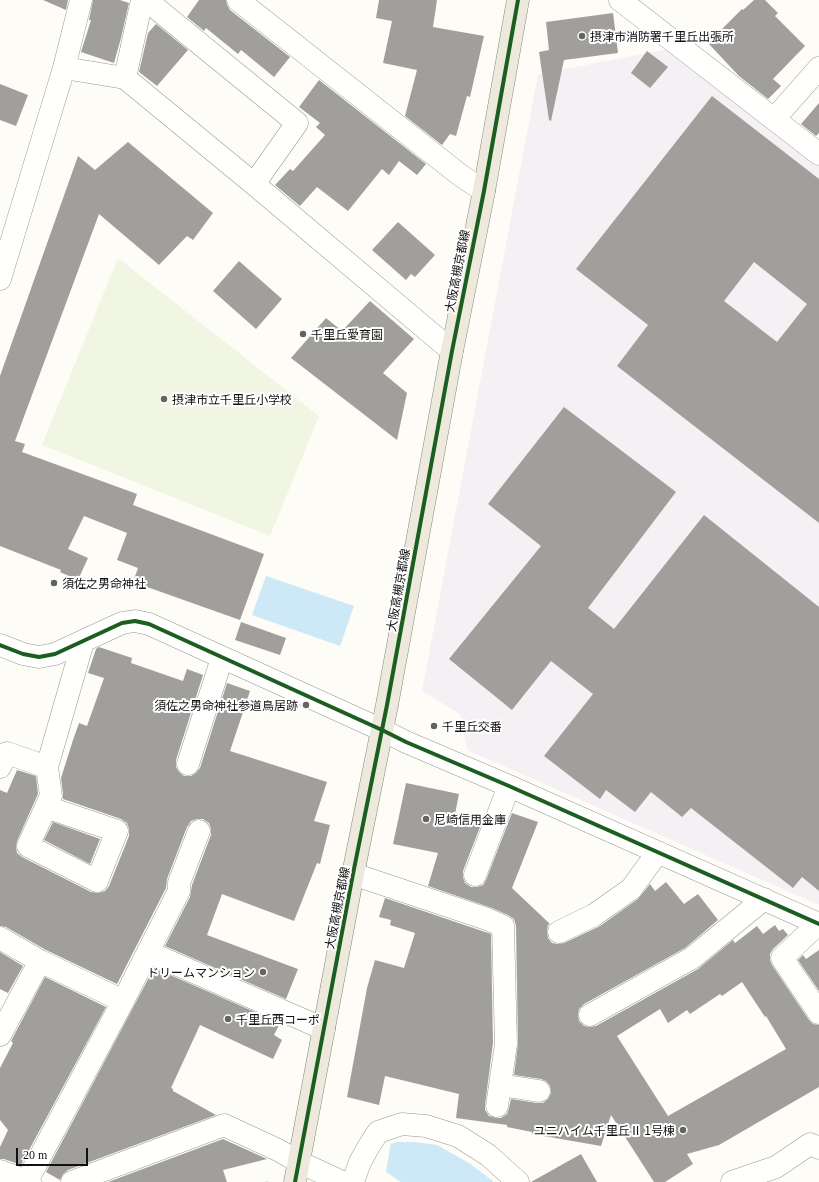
<!DOCTYPE html>
<html>
<head>
<meta charset="utf-8">
<style>
  body { margin:0 }
  #map { position:relative; width:819px; height:1182px; overflow:hidden; background:#fdfcf7; font-family:Georgia,serif }
  canvas { display:block }
  .scale { position:absolute; left:16px; top:1148px; width:72px; height:18px; box-sizing:border-box; border:2px solid #111; border-top:0; padding-left:5px; font-size:12px; line-height:14px; white-space:nowrap; color:#111; -webkit-text-stroke:3px #fff; paint-order:stroke }
</style>
</head>
<body>
<div id="map">
<canvas width="819" height="1182"></canvas>
<div class="scale">20 m</div>
</div>
<script>
const ctx = document.querySelector('canvas').getContext('2d');
ctx.lineJoin = 'round';
function fill(path, color) { ctx.fillStyle = color; ctx.fill(path, 'evenodd'); }
const poly = rows => new Path2D(rows.map(r => 'M' + r).join(''));
function stroke(path, color, width, dash) { ctx.strokeStyle = color; ctx.lineWidth = width; ctx.lineCap = dash ? 'butt' : 'round'; ctx.setLineDash(dash || []); ctx.stroke(path); }
function drawText(font, color, halo, rows, align = 'center') {
  ctx.font = font + ' Georgia,"Noto Sans JP",serif'; ctx.lineWidth = 4; ctx.setLineDash([]); ctx.textBaseline = 'middle'; ctx.strokeStyle = halo; ctx.fillStyle = color; for (const [text, x, y, turn = 0] of rows) {
    ctx.save(); ctx.translate(x, y); ctx.rotate((+turn || 0) * Math.PI / 180); ctx.textAlign = isNaN(turn) ? turn : align; if (halo) ctx.strokeText(text, 0, 0); ctx.fillText(text, 0, 0); ctx.restore();
  }
}
fill(poly([
  [670,49,819,166,819,905,467,750,460,714,422,691,538,74]
]), '#f5f0f3');
fill(poly([
  [118,258,319,416,270,536,42,445]
]), '#f0f6e1');
fill(poly([
  [266,576,354,606,340,646,252,615],
  [397,1142,416,1142,437,1145,469,1163,494,1182,264,1182]
]), '#cde8f7');
fill(poly([
  [391,1142,386,1172,401,1182,268,1182,268,1179]
]), '#fdfcf7');
fill(poly([
  [43,0,68,0,66,10],
  [93,0,120,0,129,3,121,38,114,63,81,52,91,20,89,20],
  [199,0,226,0,227,5,230,10,290,57,274,77,241,50,238,54,206,28,204,31,187,17],
  [379,0,437,0,433,27,484,36,470,97,467,96,456,136,450,134,442,145,405,116,417,70,383,63,392,21,376,18],
  [754,0,765,0,778,13,775,16,805,46,773,79,781,86,768,99,739,76,708,43,742,9,743,10],
  [613,13,618,53,564,60,551,121,549,120,539,52,549,50,546,22],
  [156,24,188,50,157,86,139,72,148,33],
  [647,51,668,67,650,88,631,73],
  [319,80,426,164,417,175,399,161,389,175,382,169,348,211,317,187,300,206,275,185,290,169,293,171,325,135,316,127,320,123,299,107],
  [0,84,28,95,16,126,0,120],
  [712,96,819,179,819,523,617,366,648,325,576,269],
  [754,262,807,304,777,342,724,301],
  [819,103,819,133,816,136,801,124],
  [128,142,213,213,193,240,187,236,159,265,99,214,15,441,25,444,22,452,137,494,133,505,264,554,240,620,133,582,138,568,117,560,127,533,84,516,68,549,88,558,78,580,60,572,61,570,0,546,0,376,78,156,95,170],
  [398,222,435,255,415,277,411,274,406,280,372,250],
  [239,261,282,299,256,329,213,291],
  [370,301,414,339,383,373,407,393,397,440,291,358,326,318,342,331],
  [564,407,676,492,588,608,614,629,704,515,819,607,819,891,802,877,793,888,691,808,682,817,651,792,635,812,606,790,600,799,544,756,593,694,551,661,512,710,449,659,541,546,488,504],
  [241,622,286,638,280,655,235,640],
  [99,647,132,658,131,663,183,681,187,669,203,675,176,760,176,767,179,772,184,776,191,776,196,773,200,768,227,683,250,691,230,751,327,782,314,821,330,825,320,864,317,863,294,921,222,894,207,935,298,969,286,999,165,946,190,897,192,885,211,835,211,829,209,823,203,819,197,819,191,821,187,827,167,879,166,888,117,984,46,950,6,927,0,926,0,790,7,793,17,770,36,776,38,794,17,841,16,847,17,853,22,857,91,892,98,893,105,891,109,886,129,836,129,829,127,823,121,819,63,799,63,794,61,778,73,740,79,723,87,726,104,678,88,673,96,649],
  [406,783,459,794,455,814,482,822,463,871,463,877,465,883,471,887,477,887,483,885,486,880,512,813,538,822,512,888,550,924,548,925,547,932,548,938,552,943,558,944,564,943,600,926,638,899,650,884,655,891,666,882,684,904,698,894,718,920,685,948,584,1004,579,1009,578,1015,579,1021,584,1026,590,1027,596,1026,698,969,733,940,735,943,757,926,763,934,775,925,779,931,783,929,788,935,773,949,770,954,770,960,772,965,809,1020,813,1024,819,1025,819,1087,719,1145,687,1154,693,1164,665,1182,654,1182,611,1115,601,1146,532,1134,532,1132,507,1127,507,1125,456,1118,459,1094,385,1076,379,1105,347,1097,367,988,375,960,404,968,415,933,390,925,391,920,379,917,385,898,491,934,493,1043,485,1105,485,1110,489,1116,496,1118,501,1118,507,1114,509,1108,511,1099,537,1103,543,1103,548,1099,551,1093,550,1086,546,1081,541,1079,514,1075,518,1044,516,926,514,919,508,915,492,908,428,886,438,853,393,844],
  [742,982,765,1017,766,1016,786,1049,668,1116,617,1036,660,1009,668,1023,687,1010,690,1014,720,994,722,996],
  [53,822,100,839,90,864,44,840],
  [819,950,819,991,798,960,803,955,806,959],
  [0,952,23,966,8,993,0,989],
  [154,968,280,1023,274,1035,282,1040,273,1059,200,1025,171,1088,173,1089,173,1091,216,1115,68,1170,63,1174,60,1180,46,1172],
  [45,977,106,1007,21,1165,4,1159,0,1159,0,1147,8,1130,0,1120,0,1068,13,1043,11,1041],
  [223,1139,267,1159,223,1170,227,1182,108,1182],
  [581,1154,597,1182,531,1182]
]), '#a19f9c');
const minor = poly([
  [146,0,297,123,254,184],
  [238,0,460,175,484,191],
  [620,0,819,154],
  [64,68,125,78,254,184,452,351],
  [125,78,142,0],
  [774,119,819,68],
  [0,279,64,68,81,0],
  [0,645,23,654,39,657,55,654,122,623,135,621,149,624,382,730,406,742,509,786,819,924],
  [188,764,222,658],
  [0,767,7,753,47,767],
  [46,807,28,846,97,881,117,831,46,807,51,796,47,767,83,642],
  [353,874,487,919,503,926,506,1044,497,1106],
  [475,875,509,786],
  [818,924,782,958,819,1013],
  [559,932,594,915,631,889,658,852],
  [0,938,40,961,0,1035],
  [148,952,324,1029],
  [40,961,123,1001],
  [590,1015,692,958,764,899],
  [500,1085,539,1091],
  [0,1171,30,1182],
  [27,1181,123,1001,179,891,179,883,199,831],
  [72,1182,224,1125,278,1150,299,1162,342,1182],
  [353,1182,360,1162,369,1146,378,1132,402,1124,426,1126,458,1136,488,1155,518,1182],
  [732,1182,776,1167,810,1144,819,1148]
]);
const primary = poly([
  [295,1182,353,874,387,705,452,351,484,191,518,0]
]);
stroke(minor, '#979795', 23);
stroke(primary, '#858482', 23);
stroke(minor, '#fffffe', 22);
stroke(primary, '#ede9dc', 22);
stroke(poly([
  [0,645,23,654,39,657,55,654,122,623,135,621,149,624,382,730,406,742,509,786,819,924],
  [295,1182,353,874,387,705,452,351,484,191,518,0]
]), '#1b5e20', 4);
for (const [x, y, r, color] of [
  [582,36,4,"#646362"],
  [303,334,4,"#646362"],
  [164,399,4,"#646362"],
  [54,583,4,"#646362"],
  [306,705,4,"#646362"],
  [434,726,4,"#646362"],
  [426,819,4,"#646362"],
  [263,972,4,"#646362"],
  [228,1019,4,"#646362"],
  [683,1130,4,"#646362"]
]) { const dot = new Path2D(); dot.arc(x, y, r, 0, 2 * Math.PI); ctx.fillStyle = color; ctx.fill(dot); stroke(dot, '#fff', 1.5); }
drawText('12px', '#111', '#fff', [
  ["摂津市消防署千里丘出張所",590,36],
  ["千里丘愛育園",311,334],
  ["摂津市立千里丘小学校",172,399],
  ["須佐之男命神社",62,583],
  ["須佐之男命神社参道鳥居跡",298,705,"right"],
  ["千里丘交番",442,726],
  ["尼崎信用金庫",434,819],
  ["ドリームマンション",255,972,"right"],
  ["千里丘西コーポ",236,1019],
  ["ユニハイム千里丘Ⅱ 1号棟",675,1130,"right"]
], 'left');
drawText('12px', '#111', '#fff', [
  ["大阪高槻京都線",457,271,-79],
  ["大阪高槻京都線",398,590,-80],
  ["大阪高槻京都線",337,908,-79]
]);
</script>
</body>
</html>
